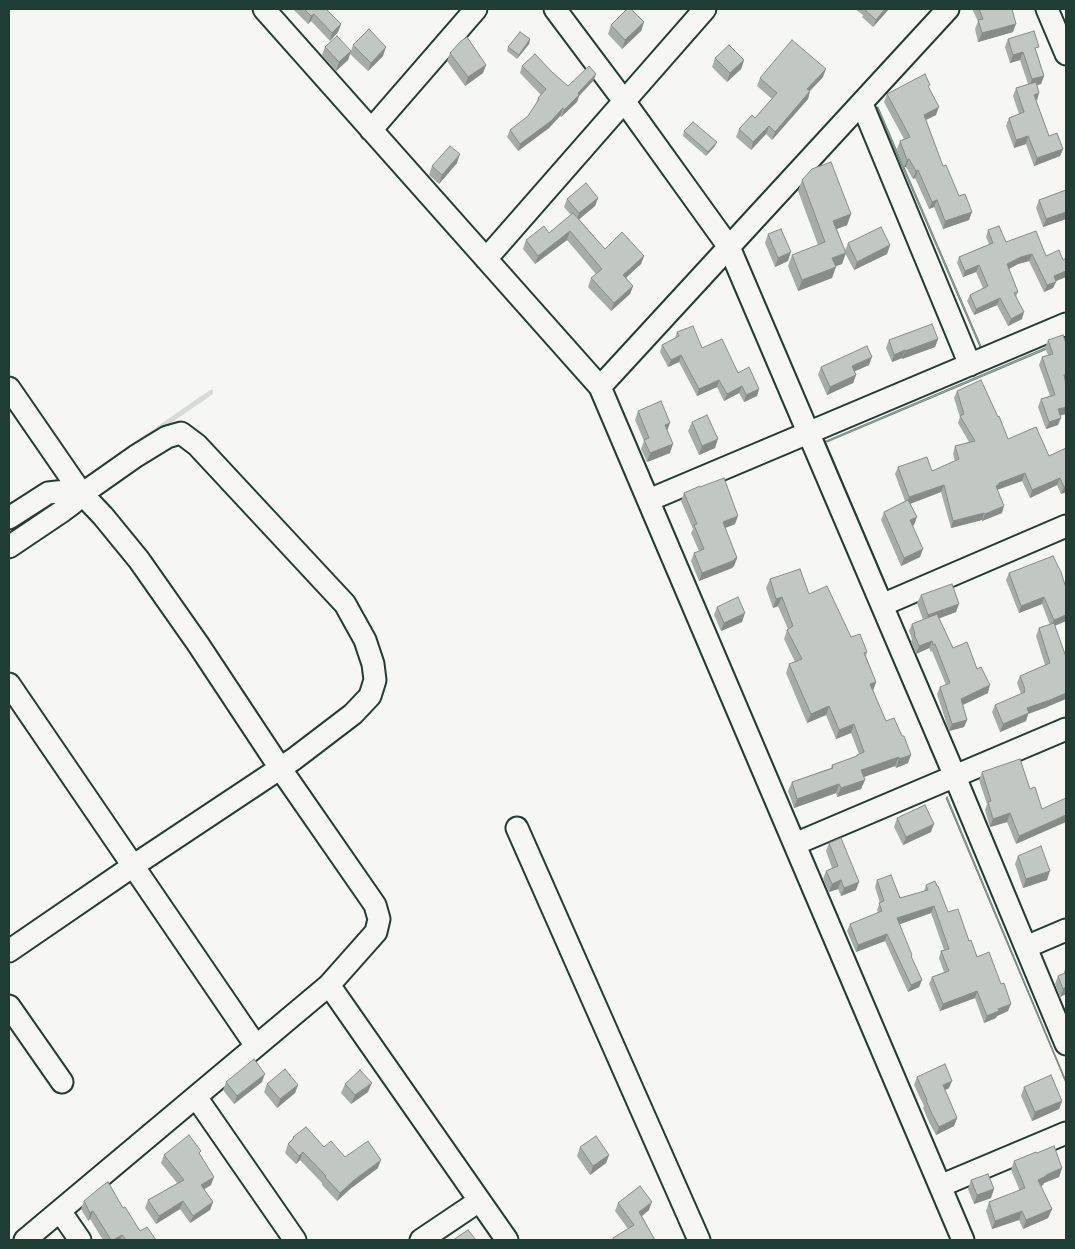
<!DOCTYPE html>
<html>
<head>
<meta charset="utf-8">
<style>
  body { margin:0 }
  #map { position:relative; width:1075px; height:1249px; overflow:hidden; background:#f6f6f2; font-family:Delius,sans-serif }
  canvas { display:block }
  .frame { position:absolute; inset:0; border:10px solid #1f3d34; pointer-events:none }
</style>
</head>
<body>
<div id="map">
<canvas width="1075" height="1249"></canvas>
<div class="frame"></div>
</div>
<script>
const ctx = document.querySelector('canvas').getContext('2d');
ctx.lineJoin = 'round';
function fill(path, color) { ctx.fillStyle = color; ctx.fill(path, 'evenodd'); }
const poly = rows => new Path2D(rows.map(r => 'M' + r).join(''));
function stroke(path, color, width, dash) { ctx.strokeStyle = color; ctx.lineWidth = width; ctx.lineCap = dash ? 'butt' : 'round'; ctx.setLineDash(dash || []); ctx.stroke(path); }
fill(poly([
  [210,390,213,390,213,394,41,513,38,511,38,509]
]), '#d6dbd6');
const water = poly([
  [878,107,981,346,980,347,877,108,878,107],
  [1066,339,1066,341,827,442,826,441,1066,339],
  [824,438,889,591,887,591,822,439,824,438],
  [947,797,1066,1081,1066,1083,946,798,947,797]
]);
fill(water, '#aab3ae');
stroke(water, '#72847d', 1);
const minor = poly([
  [264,9,600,387,963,1240],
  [555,9,624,101,729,247,948,760,1066,1044],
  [1047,9,1066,54],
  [862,104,970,365],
  [371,130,476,9],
  [486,259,705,9],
  [600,387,948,9],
  [9,388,82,494],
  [649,500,1066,324],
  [9,518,48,493,66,491,82,494,103,516,139,560,198,644,280,768,375,905,379,919,376,932,329,985,25,1240],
  [9,547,61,512,73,503,82,494,136,456,167,437,181,433,197,445,345,604,365,640,373,664,375,680,370,696,353,714,294,759,133,866,9,951],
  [882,605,1066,526],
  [9,684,256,1046],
  [517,828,699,1240],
  [795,844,1066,729],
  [1026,947,1066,930],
  [329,985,507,1240],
  [9,1006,62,1082],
  [196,1097,295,1240],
  [940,1186,1066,1133],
  [60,1211,80,1240],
  [421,1240,479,1201]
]);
stroke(minor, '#1f3d34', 25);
stroke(minor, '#f6f6f2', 21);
fill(poly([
  [293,9,326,9,341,24,338,32,330,41,311,21,308,24],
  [855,9,889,9,873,27,862,17,863,15],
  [972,9,1012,9,1013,32,978,42,975,29,978,21],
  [644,22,641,31,622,49,608,34,611,25],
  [530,39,529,44,517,59,507,51,508,47],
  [1008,39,1037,53,1044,76,1041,84,1037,85,1036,101,1049,136,1063,149,1060,156,1034,166,1026,144,1014,148,1006,126,1009,118,1019,114,1013,96,1016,88,1028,84,1020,60,1010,63,1005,47],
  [353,45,383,56,368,71,350,54,348,60,336,71,322,55,325,47,351,51],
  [450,53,486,65,483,73,465,86,447,61],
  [715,58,744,60,741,69,727,82,712,67],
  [522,66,552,72,568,86,596,74,593,81,579,96,577,102,561,117,560,116,549,128,518,151,507,137,510,130,528,116,536,104,538,98,541,95,520,73],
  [823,77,810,91,808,99,772,140,766,134,751,150,736,137,739,129,755,118,772,99,757,86,760,78],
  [929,89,936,115,926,120,943,166,969,220,943,229,934,207,929,209,915,178,913,179,906,167,904,167,897,149,900,141,904,139,884,102,887,94],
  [684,131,715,146,706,156,683,136],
  [457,163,439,184,429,175,432,166],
  [802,180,851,214,847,225,837,229,845,251,848,243,890,245,887,254,854,270,845,253,842,264,835,266,832,278,798,291,788,266,792,255,818,245,798,191],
  [1066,190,1066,220,1066,219,1043,227,1036,208,1039,200],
  [598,198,595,206,579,219,605,249,644,256,641,264,626,278,633,286,630,294,611,311,588,287,591,278,596,274,567,240,535,264,523,249,526,240,549,233,571,215,564,207,567,199],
  [988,230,1006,242,1046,256,1066,277,1056,281,1053,288,1044,292,1029,261,1018,264,1009,269,1018,292,1016,297,1022,319,1008,326,997,305,974,315,967,301,970,295,983,288,976,272,963,277,957,263,959,257,989,244,986,237],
  [768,234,788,261,775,267,765,243],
  [677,332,702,348,738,373,759,389,757,396,744,402,739,393,724,401,717,387,697,396,679,362,668,367,660,352,662,345,675,338],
  [938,339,935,347,902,359,902,358,892,362,886,348,889,340],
  [1048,340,1065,381,1058,425,1046,429,1038,407,1041,399,1050,396,1039,365,1042,357,1048,355,1045,348],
  [869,365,854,371,856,375,853,383,827,395,818,375,821,367],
  [957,391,1008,439,1049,456,1066,448,1066,492,1061,494,1057,485,1030,498,1022,481,997,489,1002,513,982,521,982,520,951,528,941,492,910,504,914,525,912,526,920,557,901,566,881,520,884,512,905,501,895,474,898,467,932,471,955,461,953,454,955,446,969,442,958,423,960,417,954,398],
  [638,411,667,430,670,453,647,462,641,449,644,441,635,420],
  [692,422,715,448,699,455,688,431],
  [700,487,735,524,725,528,737,558,734,566,732,568,699,581,691,561,694,553,699,551,691,533,693,529,681,501,684,493],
  [1053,556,1066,621,1055,626,1047,707,1028,714,1026,721,1000,732,992,712,995,705,1021,694,1017,683,1020,676,1045,665,1036,636,1039,628,1050,625,1042,604,1019,613,1006,580,1009,573],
  [770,579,809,594,867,652,866,656,876,682,873,690,886,721,908,763,896,768,895,766,864,777,861,789,837,797,836,793,794,808,788,791,792,782,831,768,832,765,857,756,859,754,851,733,836,739,826,715,807,723,786,673,789,664,795,662,784,639,787,630,788,629,778,606,773,608,766,588],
  [921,595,956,612,939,618,953,648,977,669,988,693,963,705,967,720,964,727,949,731,937,694,940,687,946,685,932,651,931,652,929,648,916,654,911,642,912,639,909,631,912,624,923,620,917,603],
  [717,607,742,622,721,631,714,615],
  [982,772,1030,789,1042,809,1016,844,1007,822,990,827,985,810,987,804,979,780],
  [897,818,931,832,903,845,894,827],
  [829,843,856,890,841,896,838,889,829,892,823,879,826,871,832,868,826,851],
  [1018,856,1047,880,1023,888,1015,864],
  [877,880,900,898,924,891,926,885,948,912,969,941,1008,1011,997,1016,996,1018,984,1023,975,998,940,1011,929,984,932,977,944,972,939,958,941,951,944,950,931,913,899,924,911,957,922,980,919,987,908,992,885,941,856,952,847,931,850,924,878,913,877,910,880,903,875,887],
  [1065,971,1066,971,1066,994,1060,997,1055,984,1058,976,1064,974],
  [917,1077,949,1088,945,1090,957,1118,954,1126,936,1135,929,1122,923,1108,924,1106,914,1085],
  [226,1082,262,1082,234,1104,223,1090],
  [267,1084,298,1085,295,1093,277,1108,264,1092],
  [345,1084,368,1092,351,1104,341,1093],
  [1024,1087,1062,1101,1059,1109,1032,1121,1021,1096],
  [293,1137,324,1147,345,1157,378,1168,350,1189,337,1201,322,1185,322,1183,300,1160,296,1164,285,1153,288,1144,292,1141],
  [580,1147,609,1155,606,1163,590,1175,577,1156],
  [1037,1153,1062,1168,1059,1177,1044,1183,1043,1185,1041,1186,1052,1209,1048,1218,1023,1229,1019,1220,992,1229,986,1211,989,1202,1020,1191,1011,1170,1014,1161],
  [200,1154,211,1185,204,1189,213,1202,210,1210,190,1223,180,1209,156,1224,145,1208,148,1200,177,1183,161,1163,164,1155],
  [971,1180,991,1198,974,1204,968,1189],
  [84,1201,123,1208,140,1231,156,1240,103,1240,90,1219,88,1221,81,1209],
  [618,1203,649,1210,642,1216,655,1240,612,1240,613,1238,628,1229,615,1211]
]), '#a6aca8');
fill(poly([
  [885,9,889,9,873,27,876,20],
  [314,14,311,21,308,24,311,16],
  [644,22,641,31,622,49,625,40],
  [341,24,338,32,330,41,332,33],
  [1016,24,1013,32,978,42,982,33],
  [530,39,529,44,517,59,519,55],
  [386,47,383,56,368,71,371,63],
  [351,51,348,60,336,71,339,62],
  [1023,52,1020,60,1010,63,1013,55],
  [744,60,741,69,727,82,730,73],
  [486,65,483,73,465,86,468,77],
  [826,69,823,77,804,97,807,89],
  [596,74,593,81,579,96,577,102,561,117,564,110,578,93],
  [1044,76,1041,84,1029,88,1032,79],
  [810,91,808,99,772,140,775,132],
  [1039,93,1037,101,1034,95],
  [939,107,936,115,921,122,924,115],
  [563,108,560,116,549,128,518,151,520,144],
  [769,126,766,134,751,150,753,142],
  [1028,136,1026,144,1014,148,1016,140],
  [717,142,715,146,706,156,708,152],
  [1063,149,1060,156,1034,166,1037,158],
  [460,154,457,163,439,184,442,175],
  [909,159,906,167,904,167,907,160],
  [918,170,915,178,913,179,916,171],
  [598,198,595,206,576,222,579,213],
  [937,200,934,207,929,209,932,202],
  [972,212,969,220,943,229,945,221],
  [1066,212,1066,219,1043,227,1046,219],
  [851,214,847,225,829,232,833,221],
  [570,231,567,240,535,264,538,256],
  [890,245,887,254,854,270,857,262],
  [791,252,788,261,775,267,778,258],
  [846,253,842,264,828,269,832,258],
  [1032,254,1029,261,1018,264,1005,271,1007,264,1021,257],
  [644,256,641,264,620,283,623,275],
  [979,265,976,272,963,277,965,271],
  [836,267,832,278,798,291,802,280],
  [1066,271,1066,277,1051,283,1054,276],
  [1056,282,1053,288,1044,292,1047,285],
  [633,286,630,294,611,311,614,303],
  [1000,298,997,305,974,315,976,309],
  [1024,312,1022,319,1008,326,1011,319],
  [938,339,935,347,902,359,905,351],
  [905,350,902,358,892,362,894,355],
  [681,355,679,362,668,367,671,360],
  [872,357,869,365,849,374,852,366],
  [1066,374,1066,381,1061,383,1064,375],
  [856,375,853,383,827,395,830,387],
  [719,380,717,387,697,396,699,389],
  [742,386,739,393,724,401,727,394],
  [759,389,757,396,744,402,746,395],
  [1066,407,1066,414,1056,417,1058,409],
  [1061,418,1058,425,1046,429,1049,422],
  [670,423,667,431,665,425],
  [718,439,715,448,699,455,702,446],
  [673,444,670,453,647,462,650,453],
  [1025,473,1022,481,997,490,996,486,999,483],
  [1060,478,1057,485,1030,498,1032,490],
  [944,485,941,492,907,505,909,497],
  [1066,486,1066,492,1061,494,1064,487],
  [1004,506,1002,513,982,521,985,514],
  [984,513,982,520,951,528,953,521],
  [738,516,735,524,720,530,723,522],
  [917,517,914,525,907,528,910,520],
  [923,549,920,557,901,566,904,558],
  [737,558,734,566,732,568,699,581,702,573],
  [782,597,778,606,773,608,776,599],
  [1044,597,1042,604,1019,613,1021,606],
  [959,604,956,612,925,624,928,615],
  [745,613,742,622,721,631,724,623],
  [1066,615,1066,621,1051,627,1054,620],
  [932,641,929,648,916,654,919,646],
  [876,682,873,691,870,684],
  [990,685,988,693,958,707,961,699],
  [1066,693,1066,699,1047,707,1028,714,1026,721,1000,732,1003,724,1027,708],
  [829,706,826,715,807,723,811,714],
  [967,720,964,727,949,731,952,724],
  [854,724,851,733,836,739,839,730],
  [911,755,908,763,896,768,899,759],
  [899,757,895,766,858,779,861,770],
  [865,780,861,789,837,797,841,788],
  [839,784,836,793,794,808,797,799],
  [1010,813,1007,822,990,827,993,819],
  [1066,815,1066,822,1016,844,1019,836],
  [934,824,931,832,903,845,906,837],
  [1050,871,1047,880,1023,888,1026,879],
  [841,880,838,889,829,892,832,884],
  [859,882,856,890,841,896,844,888],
  [934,906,931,913,895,926,897,918],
  [887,934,885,941,856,952,858,945],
  [922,980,919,987,908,992,911,985],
  [1066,987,1066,994,1060,997,1063,989],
  [977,991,975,998,940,1011,943,1004],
  [1011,1004,1008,1011,997,1016,996,1018,984,1023,987,1016,998,1009],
  [265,1074,262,1082,234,1104,237,1096],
  [952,1081,949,1088,940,1093,943,1085],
  [372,1083,368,1092,351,1104,355,1095],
  [298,1085,295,1093,277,1108,280,1099],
  [1062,1101,1059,1109,1032,1121,1035,1112],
  [957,1118,954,1126,936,1135,939,1127],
  [303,1152,300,1160,296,1164,299,1156],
  [609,1155,606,1163,590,1175,593,1166],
  [381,1160,378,1168,350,1189,337,1201,340,1193,353,1181],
  [1062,1168,1059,1177,1044,1183,1043,1185,1035,1188,1038,1180,1046,1175],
  [214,1177,211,1185,198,1193,201,1185],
  [994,1189,991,1198,974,1204,977,1195],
  [183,1201,180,1209,156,1224,159,1216],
  [213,1202,210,1210,190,1223,193,1216],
  [652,1202,649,1210,637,1220,639,1212],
  [1052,1209,1048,1218,1023,1229,1026,1220],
  [93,1211,90,1219,88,1221,90,1213],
  [1022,1211,1019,1220,992,1229,995,1221],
  [122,1235,120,1240,113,1240]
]), '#878c88');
const building = poly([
  [304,9,326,9,341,24,332,33,314,14,311,16,304,9],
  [627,9,631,9,644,22,625,40,611,25,627,9],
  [865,9,885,9,876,20,865,10,865,9],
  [979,9,1012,9,1016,24,982,33,978,20,983,19,979,9],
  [369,29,386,47,371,63,353,45,369,29],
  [1034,31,1039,47,1035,48,1044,76,1032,79,1023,52,1013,55,1008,39,1034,31],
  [520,32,530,39,519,55,508,47,520,32],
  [337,36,351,51,339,62,325,47,337,36],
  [467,37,486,65,468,77,450,53,461,41,467,37],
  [792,40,826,69,807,89,810,91,775,132,769,126,753,142,739,129,752,115,755,118,777,93,760,78,792,40],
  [729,45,744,60,730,73,715,58,729,45],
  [535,54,552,72,568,86,589,66,596,74,578,93,579,95,564,110,563,108,551,121,520,144,510,130,528,116,539,99,538,98,546,89,522,66,535,54],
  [925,74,930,85,928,86,939,107,924,115,943,166,946,165,959,196,965,194,972,212,945,221,937,200,932,202,918,170,916,171,909,159,907,160,900,141,910,137,887,94,925,74],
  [1036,82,1039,93,1034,95,1049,136,1057,133,1063,149,1037,158,1028,136,1016,140,1009,118,1024,112,1016,88,1036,82],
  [693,122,717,142,708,152,684,131,693,122],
  [450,146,460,154,442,175,432,166,450,146],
  [831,162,851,214,833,221,846,253,832,258,836,267,802,280,792,255,825,242,802,180,812,169,831,162],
  [586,183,598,198,579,213,567,199,586,183],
  [1066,190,1066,212,1046,219,1039,200,1066,190],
  [573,213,605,249,622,232,644,256,623,275,633,286,614,303,591,278,602,269,570,231,538,256,526,240,544,226,549,233,573,213],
  [999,226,1006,242,1036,231,1046,256,1059,250,1063,260,1066,258,1066,271,1054,276,1056,282,1047,285,1032,254,1021,257,1007,264,1018,292,1014,293,1024,312,1011,319,1000,298,976,309,970,295,988,286,979,265,965,271,959,257,993,243,988,230,999,226],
  [881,227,890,245,857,262,848,243,881,227],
  [781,229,791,252,778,258,768,234,781,229],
  [932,324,938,339,905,351,905,350,894,355,889,340,932,324],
  [693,326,702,348,722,339,738,373,749,367,759,389,746,395,742,386,727,394,719,380,699,389,681,355,671,360,662,345,679,336,677,332,693,326],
  [1063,335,1066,343,1066,374,1064,375,1066,384,1066,407,1058,409,1061,418,1049,422,1041,399,1055,395,1042,357,1053,354,1048,340,1063,335],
  [867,346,872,357,852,366,856,375,830,387,821,367,867,346],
  [981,380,998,417,999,416,1008,439,1036,427,1049,456,1066,448,1066,486,1064,487,1060,478,1032,490,1025,473,999,483,999,484,996,486,1004,506,985,514,984,513,953,521,944,485,909,497,898,467,927,457,932,471,959,459,955,446,975,441,960,416,964,414,957,391,981,380],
  [661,401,670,423,665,425,673,444,650,453,644,440,649,438,638,411,661,401],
  [707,415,718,439,702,446,692,422,707,415],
  [724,478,738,516,723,522,737,558,734,559,735,560,702,573,694,553,704,549,694,525,697,524,684,493,700,486,700,487,724,478],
  [908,500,917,517,910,520,923,549,904,558,884,512,908,500],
  [1053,556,1061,572,1066,588,1066,615,1054,620,1044,597,1021,606,1009,573,1053,556],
  [800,569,809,594,827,586,851,637,860,634,867,652,864,653,876,682,870,684,886,721,894,718,902,736,904,736,911,755,899,759,899,757,861,770,865,780,841,788,839,784,797,799,792,782,833,768,832,765,857,756,857,755,864,752,854,724,839,730,829,706,811,714,789,664,802,659,787,630,793,626,782,597,776,599,770,579,800,569],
  [952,584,959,604,928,615,921,595,952,584],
  [738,597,745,613,724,623,717,607,738,597],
  [937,614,953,648,967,642,977,669,981,667,990,685,961,699,967,720,952,724,940,687,950,683,935,644,933,645,932,641,919,646,914,634,915,634,912,624,937,614],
  [1054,623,1066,657,1066,693,1050,700,1027,708,1029,713,1003,724,995,705,1025,692,1024,690,1025,689,1020,676,1050,663,1039,628,1054,623],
  [1020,759,1030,789,1035,787,1042,809,1066,798,1066,815,1019,836,1010,813,993,819,988,802,991,801,982,772,1020,759],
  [925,805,934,824,906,837,897,818,925,805],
  [841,838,859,882,844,888,841,880,832,884,826,871,838,866,829,843,841,838],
  [1041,846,1050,871,1026,879,1018,856,1041,846],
  [891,875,900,898,928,890,926,885,935,881,937,886,938,886,948,912,958,909,969,941,971,940,977,957,989,952,1001,984,1004,983,1011,1004,998,1009,999,1011,987,1016,977,991,943,1004,932,977,949,971,941,951,949,949,934,906,897,918,912,955,911,956,922,980,911,985,887,934,858,945,850,924,882,911,879,903,884,901,877,880,891,875],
  [1065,971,1066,971,1066,987,1063,989,1058,976,1065,973,1065,971],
  [254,1059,265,1074,237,1096,226,1082,254,1059],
  [945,1064,952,1081,943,1085,957,1118,939,1127,932,1114,926,1100,927,1100,917,1077,945,1064],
  [285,1069,298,1085,280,1099,267,1084,285,1069],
  [360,1070,372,1083,355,1095,345,1084,360,1070],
  [1051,1075,1062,1101,1035,1112,1024,1087,1051,1075],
  [306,1127,324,1147,331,1141,345,1157,368,1141,381,1160,353,1181,340,1193,325,1177,326,1176,303,1152,299,1156,288,1144,294,1138,293,1137,306,1127],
  [189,1135,201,1151,199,1153,214,1177,201,1185,213,1202,193,1216,183,1201,159,1216,148,1200,184,1180,164,1155,189,1135],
  [596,1136,609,1155,593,1166,580,1147,596,1136],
  [1054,1146,1062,1168,1046,1175,1046,1176,1038,1180,1052,1209,1026,1220,1022,1211,995,1221,989,1202,1025,1188,1014,1161,1036,1152,1037,1153,1054,1146],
  [988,1174,994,1189,977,1195,971,1180,988,1174],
  [108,1182,123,1208,125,1207,140,1231,147,1227,156,1240,126,1240,122,1235,113,1240,111,1240,93,1211,90,1213,84,1201,102,1186,108,1182],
  [640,1186,652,1202,639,1212,655,1240,614,1240,613,1238,634,1225,618,1203,640,1186],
  [468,1230,476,1240,453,1240,468,1230]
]);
fill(building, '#c1c8c3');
stroke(building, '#878c88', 1);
</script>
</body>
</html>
